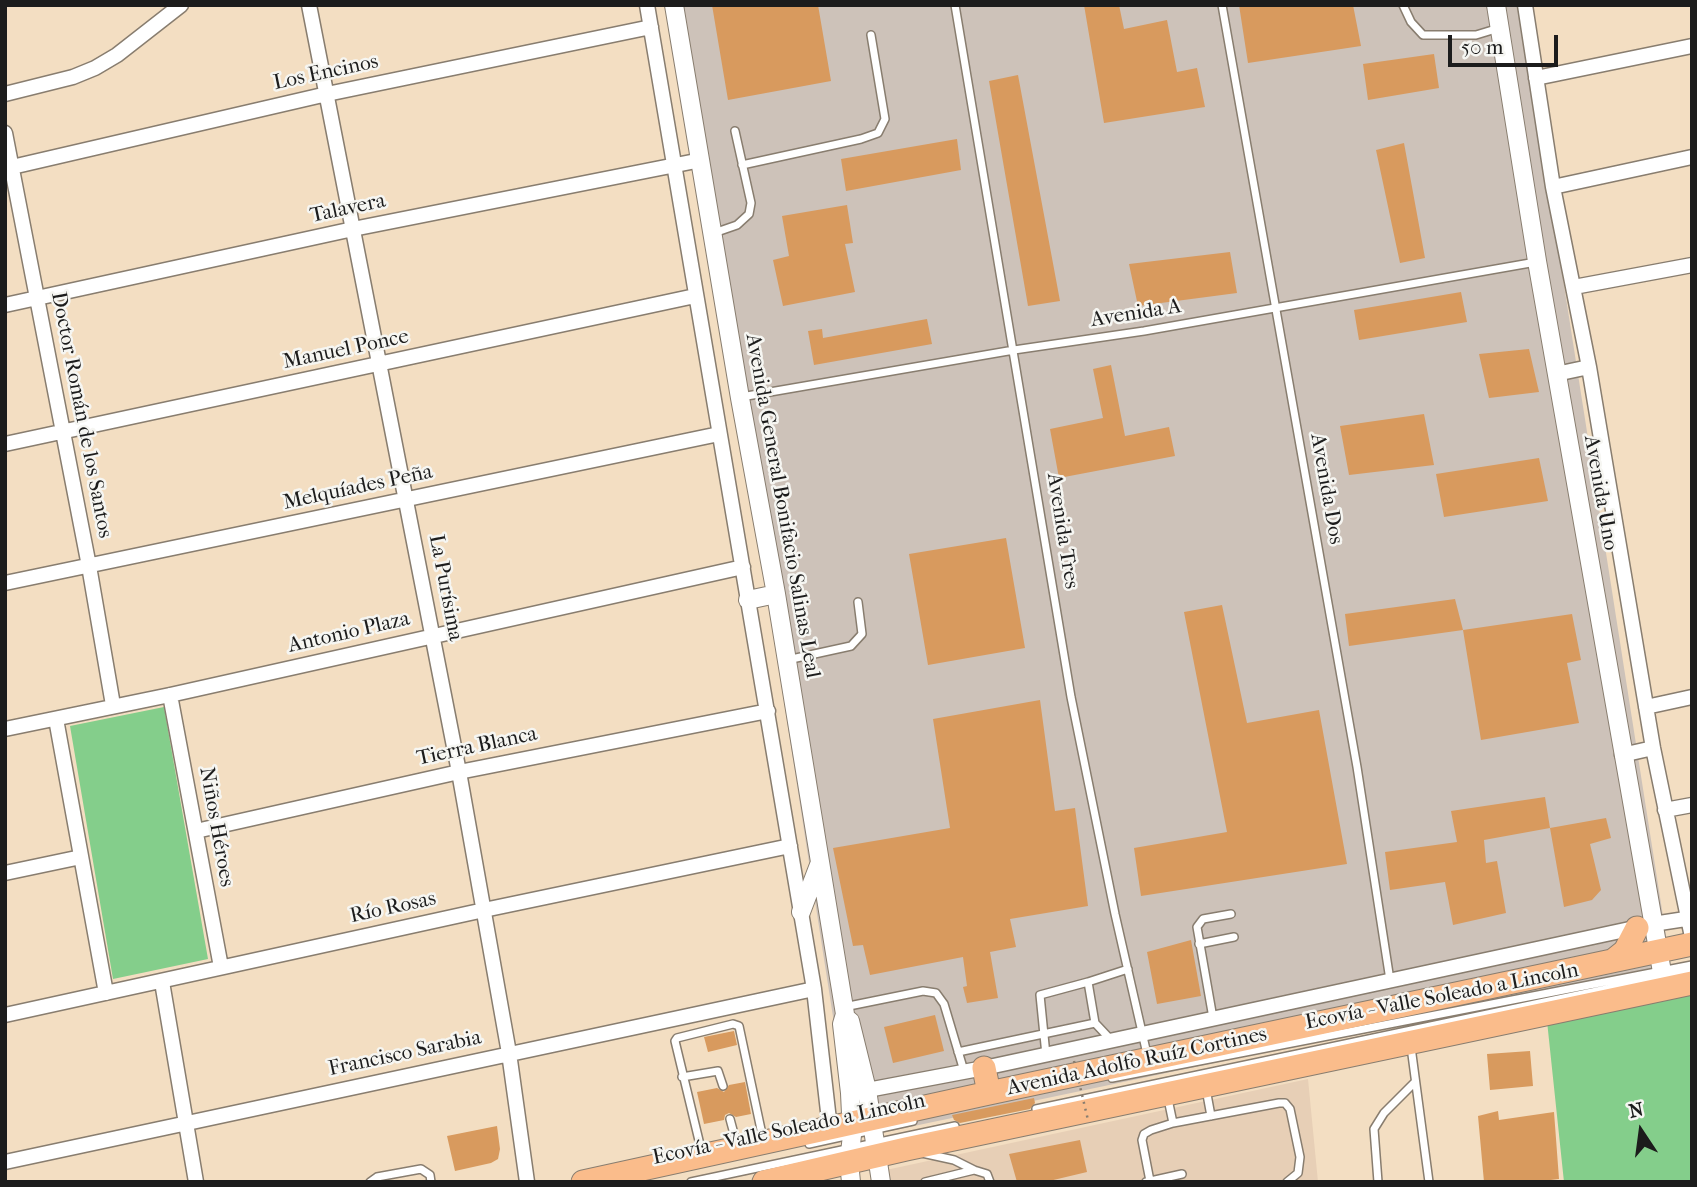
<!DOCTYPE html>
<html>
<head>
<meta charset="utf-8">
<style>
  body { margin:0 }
  #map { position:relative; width:1697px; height:1187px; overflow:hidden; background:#f3dec2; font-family:"IM FELL French Canon",serif }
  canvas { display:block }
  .frame { position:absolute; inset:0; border:7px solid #1c1c1c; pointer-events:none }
  .north { position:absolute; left:1606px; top:1096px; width:70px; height:70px; -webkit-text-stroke:5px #f6f6f2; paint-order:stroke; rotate:347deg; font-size:19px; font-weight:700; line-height:28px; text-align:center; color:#1c1c1c }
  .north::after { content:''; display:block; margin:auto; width:24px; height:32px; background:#1c1c1c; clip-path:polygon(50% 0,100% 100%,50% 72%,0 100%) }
  .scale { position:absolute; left:1448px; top:35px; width:110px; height:32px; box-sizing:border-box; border:4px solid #1c1c1c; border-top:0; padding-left:9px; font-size:21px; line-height:24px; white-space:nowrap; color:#1c1c1c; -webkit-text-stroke:5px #f6f6f2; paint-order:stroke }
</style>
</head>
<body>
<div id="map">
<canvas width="1697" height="1187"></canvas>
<div class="frame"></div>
<div class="north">N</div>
<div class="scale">50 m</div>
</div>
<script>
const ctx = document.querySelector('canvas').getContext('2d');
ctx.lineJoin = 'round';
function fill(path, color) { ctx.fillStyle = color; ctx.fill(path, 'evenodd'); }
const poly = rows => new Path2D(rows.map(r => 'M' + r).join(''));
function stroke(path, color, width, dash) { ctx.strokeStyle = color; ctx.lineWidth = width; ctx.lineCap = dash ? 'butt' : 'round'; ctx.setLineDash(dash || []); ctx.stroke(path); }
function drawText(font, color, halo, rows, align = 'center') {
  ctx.font = font + ' "IM FELL French Canon",serif'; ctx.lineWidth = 5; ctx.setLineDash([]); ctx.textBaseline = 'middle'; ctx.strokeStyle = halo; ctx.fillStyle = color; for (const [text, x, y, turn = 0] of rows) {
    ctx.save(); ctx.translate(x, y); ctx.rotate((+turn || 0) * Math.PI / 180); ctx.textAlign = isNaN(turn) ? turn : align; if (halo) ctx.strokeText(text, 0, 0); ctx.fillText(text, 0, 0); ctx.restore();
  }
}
fill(poly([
  [1308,1079,1318,1182,888,1182,886,1170]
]), '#e7cfb6');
fill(poly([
  [683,5,1520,5,1671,967,852,1139,762,560]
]), '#cdc2b9');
fill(poly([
  [164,707,208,959,113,979,70,726],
  [1692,991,1692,1182,1564,1182,1547,1021]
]), '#84ce8b');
fill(poly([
  [712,5,818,5,831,81,728,100],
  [1084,5,1119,5,1124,29,1167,20,1177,72,1197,68,1205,107,1104,123],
  [1239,5,1353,5,1361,46,1248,63],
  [1434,54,1439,88,1368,100,1363,64],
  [1018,75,1060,301,1028,306,989,81],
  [957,139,961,170,846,191,841,159],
  [1404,143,1425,258,1400,263,1376,150],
  [847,205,853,243,845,244,855,292,783,306,773,260,789,256,782,216],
  [1230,252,1237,293,1138,306,1129,264],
  [1461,292,1467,322,1359,340,1354,310],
  [927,319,932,344,814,365,808,331,822,329,823,338],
  [1529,349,1539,392,1489,398,1479,354],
  [1111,365,1125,436,1169,427,1175,456,1059,478,1050,429,1103,418,1093,369],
  [1424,414,1434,465,1349,475,1340,426],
  [1539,458,1548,501,1444,517,1436,474],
  [1006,538,1025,648,928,665,909,554],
  [1455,599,1463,630,1349,646,1345,614],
  [1222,605,1247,723,1319,710,1347,864,1141,896,1134,848,1227,832,1184,612],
  [1572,614,1581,660,1567,663,1579,723,1481,740,1463,630],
  [1040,700,1055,811,1075,808,1088,906,1010,919,1016,947,990,952,998,998,967,1003,963,987,967,986,963,957,870,975,863,945,853,946,833,848,950,828,933,719],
  [1545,797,1550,828,1484,840,1486,863,1497,861,1506,913,1453,925,1445,882,1390,890,1385,852,1457,842,1451,811],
  [1606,818,1611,838,1590,844,1601,890,1592,900,1564,907,1550,828],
  [1191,940,1201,996,1157,1004,1147,952],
  [935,1015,944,1051,893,1063,884,1027],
  [734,1031,737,1045,708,1052,704,1037],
  [1530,1051,1533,1086,1490,1090,1487,1054],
  [745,1082,751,1114,736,1117,729,1113,725,1115,724,1120,704,1124,697,1092,717,1088,724,1092,729,1085],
  [1034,1098,1035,1103,1030,1109,960,1123,954,1120,952,1115],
  [1498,1111,1499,1120,1554,1112,1559,1179,1534,1182,1484,1182,1478,1116],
  [497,1126,500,1149,498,1159,491,1163,455,1171,447,1136],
  [1080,1140,1087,1172,1045,1182,1017,1182,1009,1154]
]), '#d89a5e');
const service = poly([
  [955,5,1071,697,1115,914,1147,1054],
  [1222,5,1357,767,1390,980],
  [1403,5,1411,22,1423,35,1476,35,1499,28],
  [742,165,861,139,878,133,885,119,871,35],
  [714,233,737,225,749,214,751,203,735,131],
  [741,397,1014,350,1144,331,1536,262],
  [787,660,851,646,862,634,858,602],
  [1199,944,1234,937],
  [844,1007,923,991,936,993,944,1004,964,1071],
  [1213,1018,1197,927,1203,919,1231,914],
  [1095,1023,1088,982,1128,969],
  [1411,1047,1429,1182],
  [958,1052,1095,1023,1111,1040],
  [1046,1055,1040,995,1088,982],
  [682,1077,718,1071,723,1086],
  [1112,1078,1692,965],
  [1206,1089,1211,1116],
  [1168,1099,1173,1123],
  [1036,1109,1692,971],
  [730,1119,737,1145],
  [809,1144,913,1121],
  [702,1153,675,1041,677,1038,733,1024,739,1026,763,1139],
  [922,1153,954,1160,974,1170],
  [1150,1181,1142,1140,1144,1134,1151,1130,1173,1123,1279,1103,1285,1103,1290,1109,1300,1157,1298,1173,1287,1182],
  [370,1182,377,1177,421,1169,430,1175,431,1182],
  [691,1182,955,1126],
  [925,1182,974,1170,987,1174,990,1182],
  [1146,1182,1182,1174],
  [1378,1182,1374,1129,1384,1113,1415,1082]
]);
const minor = poly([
  [309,5,459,772,509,1053,527,1182],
  [647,5,814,989,830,1129],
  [1525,5,1553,187,1589,367,1653,748,1692,937],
  [1536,78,1692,46],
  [5,94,73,77,95,68,117,55,181,5],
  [5,133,89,566,113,705],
  [12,167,327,94,651,27],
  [1553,187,1692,157],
  [1574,287,1692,265],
  [5,305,353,229,701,160],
  [1556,374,1589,367],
  [5,444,695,296],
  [5,583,719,434],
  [170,695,221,967],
  [1646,707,1692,697],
  [56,719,106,993],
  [5,729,170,695,743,567],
  [1622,755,1653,748],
  [1665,810,1692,805],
  [196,831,459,772,768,711],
  [5,873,81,857],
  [162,982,196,1182],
  [5,1015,484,910,790,846],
  [857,1092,984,1068,1653,924,1692,918],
  [5,1162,814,989]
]);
const tertiary = poly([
  [674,5,740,398,776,594,845,1014,842,1024,850,1093,852,1135,849,1162,851,1182],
  [1496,5,1537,261,1662,972,1662,988],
  [748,600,776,594],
  [801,912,819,865],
  [850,1021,867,1090,881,1182]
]);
const primary = poly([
  [1615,959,1625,951,1637,928],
  [984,1068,989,1093],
  [583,1182,989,1093,1692,944],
  [764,1182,906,1149,1692,983]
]);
stroke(service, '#887d6f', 10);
stroke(minor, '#887d6f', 17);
stroke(tertiary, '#887d6f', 20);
stroke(primary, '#887d6f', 25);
stroke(service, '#fff', 7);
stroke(minor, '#fff', 14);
stroke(tertiary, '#fff', 18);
stroke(primary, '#fabc8b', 23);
stroke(poly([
  [1074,1061,1088,1120]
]), '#887d6f', 2.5, [2, 5]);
drawText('21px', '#1c1c1c', '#f6f6f2', [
  ["Los Encinos",326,73,-12],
  ["Talavera",348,209,-12],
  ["Avenida A",1136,314,-9],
  ["Manuel Ponce",346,350,-12],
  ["Doctor Román de los Santos",81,415,79],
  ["Melquíades Peña",358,488,-12],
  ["Avenida Dos",1326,489,80],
  ["Avenida Uno",1600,493,80],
  ["Avenida General Bonifacio Salinas Leal",782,506,80],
  ["Avenida Tres",1062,531,81],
  ["La Purísima",445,588,79],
  ["Antonio Plaza",349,633,-13],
  ["Tierra Blanca",477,747,-12],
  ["Niños Héroes",216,827,80],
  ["Río Rosas",393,908,-12],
  ["Ecovía - Valle Soleado a Lincoln",1442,997,-11],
  ["Francisco Sarabia",405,1054,-12],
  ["Avenida Adolfo Ruíz Cortines",1137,1062,-12],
  ["Ecovía - Valle Soleado a Lincoln",789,1130,-12]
]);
</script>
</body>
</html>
